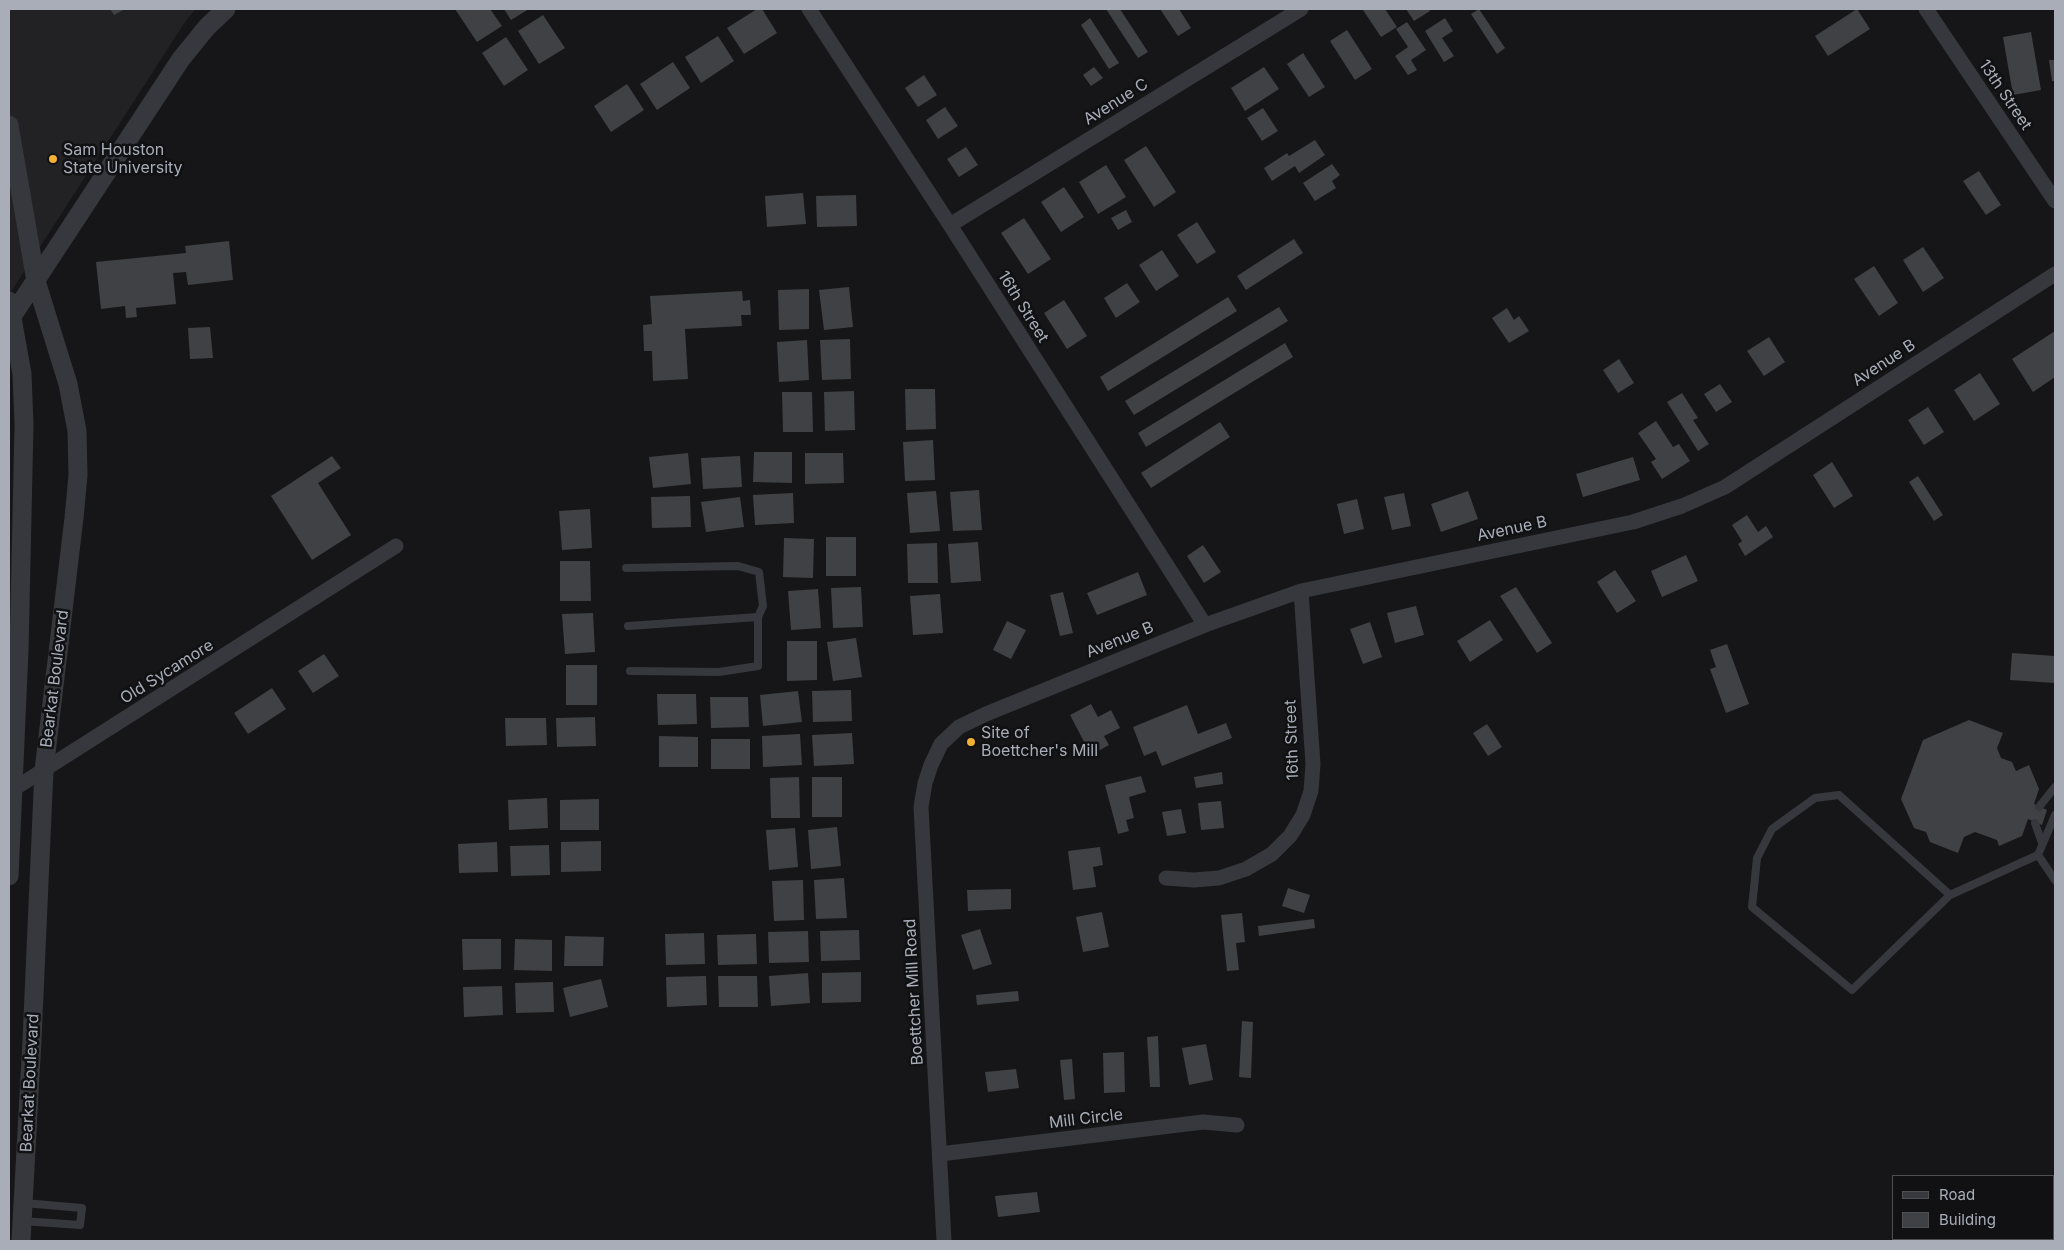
<!DOCTYPE html>
<html>
<head>
<meta charset="utf-8">
<style>
  body { margin:0 }
  #map { position:relative; width:2064px; height:1250px; overflow:hidden; background:#161618; font-family:Inter,sans-serif }
  canvas { display:block }
  .frame { position:absolute; inset:0; border:10px solid #a8adb8; pointer-events:none }
  .legend { position:absolute; left:1892px; top:1175px; width:162px; height:65px; box-sizing:border-box; background:#111113; border:1px solid #4d4f55; margin:0; padding:6px 9px; list-style:none; font-size:15px; color:#a8adb8 }
  .legend li { display:flex; align-items:center; gap:10px; height:25px }
  .legend b { width:25px; border:1px solid #4d4f55 }
</style>
</head>
<body>
<div id="map">
<canvas width="2064" height="1250"></canvas>
<div class="frame"></div>
<ul class="legend">
<li><b style="height:6px;background:#37383d"></b>Road</li>
<li><b style="height:14px;background:#404145"></b>Building</li>
</ul>
</div>
<script>
const ctx = document.querySelector('canvas').getContext('2d');
ctx.lineJoin = 'round';
function fill(path, color) { ctx.fillStyle = color; ctx.fill(path, 'evenodd'); }
const poly = rows => new Path2D(rows.map(r => 'M' + r).join(''));
function stroke(path, color, width, dash) { ctx.strokeStyle = color; ctx.lineWidth = width; ctx.lineCap = dash ? 'butt' : 'round'; ctx.setLineDash(dash || []); ctx.stroke(path); }
function drawText(font, color, halo, rows, align = 'center') {
  ctx.font = font + ' Inter,sans-serif'; ctx.lineWidth = 5; ctx.setLineDash([]); ctx.textBaseline = 'middle'; ctx.strokeStyle = halo; ctx.fillStyle = color; for (const [text, x, y, turn = 0] of rows) {
    ctx.save(); ctx.translate(x, y); ctx.rotate((+turn || 0) * Math.PI / 180); ctx.textAlign = isNaN(turn) ? turn : align; if (halo) ctx.strokeText(text, 0, 0); ctx.fillText(text, 0, 0); ctx.restore();
  }
}
fill(poly([
  [9,9,196,9,185,22,9,295]
]), '#222225');
fill(poly([
  [110,9,125,9,114,15],
  [455,9,490,9,502,26,477,42],
  [504,9,529,9,511,20],
  [757,9,762,9,777,33,744,54,727,28],
  [1106,9,1120,9,1148,52,1138,58],
  [1160,9,1179,9,1191,28,1178,36],
  [1366,9,1385,9,1397,27,1381,37,1363,10],
  [1406,9,1429,9,1430,11,1414,21],
  [1479,9,1505,48,1497,54,1471,14],
  [1857,9,1870,29,1828,56,1815,36],
  [543,15,565,48,539,64,518,31],
  [1090,18,1119,63,1109,69,1081,25],
  [1445,18,1453,31,1442,38,1454,56,1444,62,1425,31],
  [1407,22,1426,50,1411,60,1417,70,1408,75,1395,56,1408,47,1396,29],
  [1347,30,1372,69,1355,80,1330,41],
  [2031,32,2041,90,2013,95,2003,37],
  [718,36,734,61,701,83,685,57],
  [506,37,528,70,504,86,482,53],
  [1303,53,1325,87,1309,97,1287,64],
  [2049,60,2055,60,2055,81,2052,81],
  [673,62,690,88,657,110,640,84],
  [1094,67,1103,78,1091,86,1083,75],
  [1264,67,1279,89,1245,111,1231,88],
  [924,75,937,95,918,107,905,88],
  [627,84,644,110,611,132,594,106],
  [945,107,958,126,938,139,926,120],
  [1263,108,1278,131,1262,141,1247,118],
  [1315,140,1325,155,1299,173,1295,166,1272,181,1264,168,1287,153,1289,156],
  [1146,146,1176,192,1154,207,1124,160],
  [966,147,978,165,959,177,947,159],
  [1332,164,1340,175,1332,181,1336,188,1315,201,1303,183],
  [1106,165,1126,197,1098,214,1079,182],
  [1979,171,2001,205,1986,215,1963,181],
  [1064,187,1084,217,1061,232,1041,202],
  [803,193,806,224,767,227,765,196],
  [856,195,857,226,817,227,816,196],
  [1126,210,1132,222,1118,230,1111,218],
  [1024,218,1051,259,1028,274,1001,233],
  [1197,222,1216,252,1197,264,1177,235],
  [1294,239,1303,253,1246,290,1237,276],
  [229,241,233,280,188,285,186,272,173,273,176,304,136,308,137,317,126,318,125,306,101,309,96,262,186,253,185,246],
  [1923,247,1944,278,1923,292,1903,260],
  [1162,250,1179,276,1156,291,1139,265],
  [1874,266,1898,303,1879,316,1854,279],
  [1127,283,1140,302,1116,318,1104,298],
  [849,287,853,327,824,330,819,290],
  [809,289,809,329,779,330,778,290],
  [742,291,743,301,750,300,751,315,741,315,742,326,685,329,688,379,653,381,652,351,644,351,643,325,652,324,650,296],
  [1228,297,1237,311,1108,391,1100,377],
  [1064,300,1087,336,1067,349,1044,313],
  [1279,307,1288,321,1134,415,1125,401],
  [1507,308,1514,320,1519,316,1529,331,1509,343,1492,318],
  [210,327,213,358,190,359,188,328],
  [2055,331,2055,377,2033,392,2012,359],
  [1769,337,1785,362,1764,376,1747,351],
  [850,339,851,379,822,380,820,340],
  [807,340,809,380,779,382,777,342],
  [1285,343,1293,357,1146,447,1138,433],
  [1619,359,1634,383,1618,393,1603,370],
  [1980,373,2000,404,1974,421,1954,390],
  [1720,384,1732,402,1716,412,1704,394],
  [905,389,935,389,936,429,906,430],
  [854,391,855,430,825,431,824,392],
  [782,392,812,392,813,432,783,432],
  [1682,393,1698,418,1693,420,1709,444,1698,451,1667,402],
  [1928,407,1944,432,1924,445,1908,420],
  [1656,421,1673,447,1679,444,1690,461,1662,479,1651,462,1656,459,1638,433],
  [1220,422,1230,437,1151,488,1141,473],
  [933,440,935,480,905,481,903,442],
  [754,452,792,452,792,483,753,482],
  [688,453,691,484,653,488,649,457],
  [805,453,843,453,844,483,805,484],
  [332,456,341,468,318,483,351,535,312,560,271,496],
  [740,456,742,487,703,489,701,458],
  [1633,457,1640,480,1583,497,1576,474],
  [1832,462,1853,496,1834,508,1813,475],
  [1918,476,1943,515,1934,521,1909,482],
  [979,490,982,530,953,531,950,492],
  [936,491,940,531,910,533,907,493],
  [1468,491,1478,519,1441,532,1431,504],
  [793,493,794,523,755,525,753,495],
  [1404,493,1411,526,1392,530,1384,497],
  [690,496,691,527,652,528,651,497],
  [740,497,744,527,706,532,701,502],
  [1357,499,1364,529,1344,534,1337,504],
  [590,509,592,548,562,550,559,511],
  [1747,515,1758,532,1766,526,1773,537,1745,556,1738,544,1742,541,1732,525],
  [826,537,856,537,856,576,826,576],
  [784,538,814,539,813,578,783,577],
  [978,542,981,581,951,583,948,544],
  [937,543,938,583,908,583,907,544],
  [1203,545,1221,572,1204,583,1187,556],
  [1686,555,1698,581,1662,597,1651,571],
  [560,561,590,561,591,601,560,601],
  [1615,570,1636,601,1617,613,1597,582],
  [1138,572,1147,595,1097,615,1087,593],
  [861,587,863,627,833,628,831,588],
  [1516,587,1552,643,1537,653,1500,596],
  [818,589,821,628,791,630,788,591],
  [1063,592,1073,633,1060,636,1050,595],
  [940,594,943,633,913,635,910,596],
  [1416,606,1424,635,1395,643,1387,613],
  [593,613,595,652,565,654,562,614],
  [1490,620,1503,640,1470,662,1457,641],
  [1007,621,1026,630,1011,659,993,650],
  [1370,622,1382,657,1363,664,1350,629],
  [856,638,862,677,833,681,827,642],
  [787,641,817,641,817,680,787,681],
  [1727,644,1749,704,1726,713,1710,669,1716,667,1710,650],
  [2012,653,2055,656,2055,683,2010,680],
  [324,654,339,676,313,693,298,671],
  [566,665,597,665,597,705,566,705],
  [272,688,286,709,248,734,234,713],
  [851,690,852,721,813,722,812,691],
  [798,691,802,722,763,726,760,695],
  [657,694,696,694,697,724,658,725],
  [710,697,748,697,749,727,711,728],
  [1091,704,1098,717,1111,710,1120,728,1104,736,1109,745,1091,755,1070,715],
  [1187,705,1198,734,1226,723,1232,738,1162,766,1156,751,1144,756,1133,727],
  [595,717,596,746,557,747,556,718],
  [505,718,546,718,547,745,506,746],
  [1969,720,2003,733,1997,748,2001,758,2012,762,2016,771,2029,765,2039,789,2034,804,2047,810,2042,825,2028,819,2022,836,1999,846,1997,840,1975,832,1964,837,1958,853,1930,842,1926,832,1914,828,1901,799,1923,740],
  [1487,724,1502,747,1488,756,1473,733],
  [852,733,854,764,814,766,812,735],
  [800,734,802,765,763,767,762,736],
  [659,736,698,737,698,767,659,767],
  [711,739,750,739,750,769,711,769],
  [1222,772,1223,784,1196,788,1194,777],
  [1141,776,1146,792,1129,797,1134,818,1126,820,1129,831,1118,834,1105,785],
  [799,777,800,818,771,818,770,778],
  [812,777,842,777,842,817,812,817],
  [547,798,548,828,509,830,508,800],
  [599,799,599,830,560,830,560,800],
  [1221,801,1224,828,1201,830,1198,803],
  [1181,809,1186,833,1167,836,1162,812],
  [837,827,841,866,811,869,808,830],
  [795,828,798,867,769,870,766,830],
  [601,841,601,871,561,872,561,842],
  [497,842,498,872,459,873,458,844],
  [549,845,550,875,511,876,510,846],
  [1100,847,1103,865,1093,867,1096,887,1073,890,1068,851],
  [844,878,847,918,816,919,814,880],
  [803,880,804,920,774,921,772,881],
  [1288,888,1310,895,1304,913,1282,906],
  [1011,889,1011,909,968,911,967,890],
  [1102,912,1109,947,1083,952,1076,917],
  [1242,913,1245,942,1236,943,1239,970,1227,971,1221,915],
  [1314,919,1315,928,1259,936,1258,926],
  [980,929,992,964,973,970,961,935],
  [859,930,860,960,821,961,820,931],
  [808,931,809,962,769,963,768,932],
  [704,933,705,964,666,965,665,934],
  [756,934,757,964,718,965,717,935],
  [565,936,604,937,603,966,564,966],
  [462,939,501,939,501,969,463,970],
  [515,939,552,940,552,971,514,970],
  [861,972,861,1002,822,1003,822,973],
  [808,973,810,1003,771,1006,769,976],
  [706,976,707,1005,667,1007,666,977],
  [718,976,757,976,758,1007,719,1007],
  [601,979,608,1007,570,1017,563,988],
  [553,982,554,1012,516,1013,515,983],
  [502,986,503,1015,464,1017,463,987],
  [1018,991,1019,1001,977,1005,976,995],
  [1242,1021,1253,1022,1251,1078,1239,1077],
  [1158,1036,1160,1087,1150,1087,1147,1037],
  [1206,1044,1213,1080,1189,1085,1182,1048],
  [1124,1052,1125,1092,1104,1093,1103,1053],
  [1072,1059,1075,1099,1064,1100,1060,1060],
  [1016,1069,1019,1088,988,1092,985,1072],
  [1037,1192,1040,1212,998,1217,995,1196]
]), '#404145');
stroke(poly([
  [626,568,738,566,759,572,763,606,758,617,758,666,719,672,630,671],
  [628,626,758,617],
  [2039,807,2055,787],
  [2055,815,2038,855,2055,880],
  [2035,823,2042,843],
  [1950,895,1839,795,1815,798,1772,829,1757,858,1752,907,1852,990,1950,895,2038,855],
  [22,1221,80,1225,82,1208,24,1203]
]), '#37383d', 8);
stroke(poly([
  [809,9,950,225,1205,625],
  [1926,9,2055,201],
  [950,225,1301,9],
  [9,792,396,546],
  [1166,878,1194,880,1219,878,1246,869,1272,854,1290,836,1303,815,1311,791,1313,764,1301,591],
  [940,1154,1203,1122,1237,1125],
  [944,1241,921,807,925,783,931,765,941,744,959,727,986,714,1205,625,1301,591,1633,522,1682,506,1725,487,2055,274]
]), '#37383d', 15);
stroke(poly([
  [9,125,36,281,68,384,77,431,78,475,74,518,44,770,32,1040,21,1241],
  [9,301,22,374,24,425,19,651,9,876],
  [9,321,181,59,207,27,226,9]
]), '#37383d', 19);
for (const [x, y, r, color] of [
  [53,159,5,"#f2b134"],
  [971,742,5,"#f2b134"]
]) { const dot = new Path2D(); dot.arc(x, y, r, 0, 2 * Math.PI); ctx.fillStyle = color; ctx.fill(dot); stroke(dot, '#111113', 2); }
drawText('16px', '#a8adb8', '#111113', [
  ["13th Street",2005,95,56],
  ["Avenue C",1116,102,-32],
  ["16th Street",1023,307,58],
  ["Avenue B",1884,363,-33],
  ["Avenue B",1512,529,-12],
  ["Avenue B",1120,640,-22],
  ["Old Sycamore",167,672,-32],
  ["Bearkat Boulevard",55,679,-83],
  ["16th Street",1292,740,-92],
  ["Boettcher Mill Road",914,992,-93],
  ["Bearkat Boulevard",30,1083,-87],
  ["Mill Circle",1086,1119,-7]
]);
drawText('16px', '#a8adb8', '#111113', [
  ["Sam Houston",63,150],
  ["State University",63,168],
  ["Site of",981,733],
  ["Boettcher's Mill",981,751]
], 'left');
</script>
</body>
</html>
